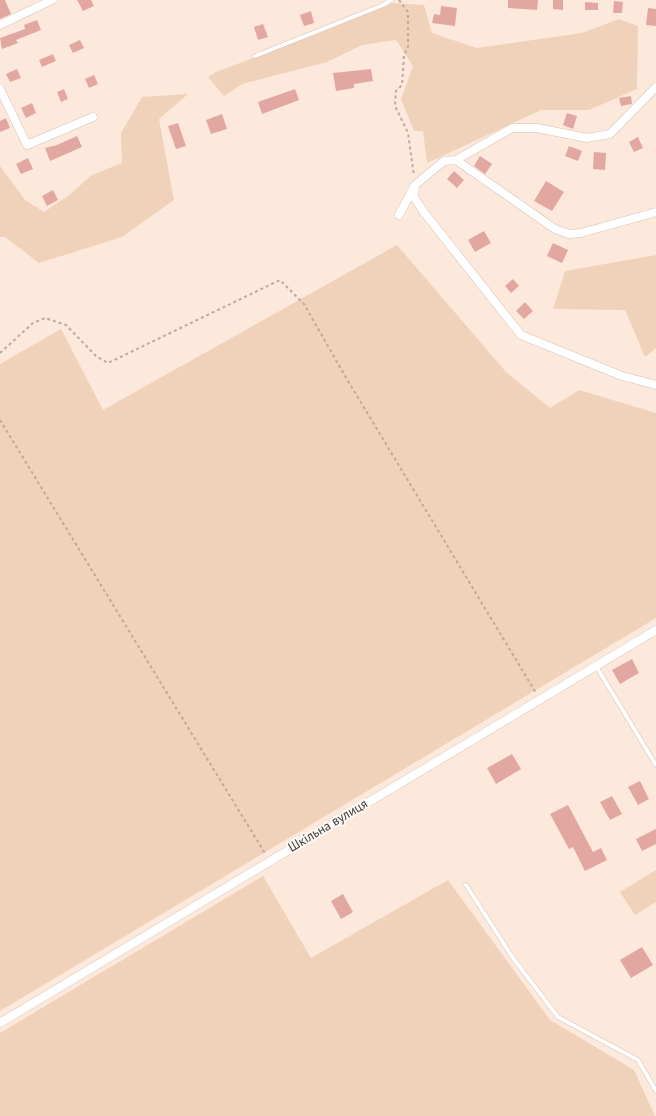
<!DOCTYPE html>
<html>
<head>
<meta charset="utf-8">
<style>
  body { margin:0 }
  canvas { display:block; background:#fde9db }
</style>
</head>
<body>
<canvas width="656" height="1116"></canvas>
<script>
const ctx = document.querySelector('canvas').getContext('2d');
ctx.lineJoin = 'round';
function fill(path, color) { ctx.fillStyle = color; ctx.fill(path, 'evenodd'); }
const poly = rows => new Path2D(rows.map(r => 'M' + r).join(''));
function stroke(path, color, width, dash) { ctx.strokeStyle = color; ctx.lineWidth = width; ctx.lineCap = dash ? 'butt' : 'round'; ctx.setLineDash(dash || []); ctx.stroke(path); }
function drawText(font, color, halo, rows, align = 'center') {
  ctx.font = font + ' "PT Sans",sans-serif'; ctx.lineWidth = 4; ctx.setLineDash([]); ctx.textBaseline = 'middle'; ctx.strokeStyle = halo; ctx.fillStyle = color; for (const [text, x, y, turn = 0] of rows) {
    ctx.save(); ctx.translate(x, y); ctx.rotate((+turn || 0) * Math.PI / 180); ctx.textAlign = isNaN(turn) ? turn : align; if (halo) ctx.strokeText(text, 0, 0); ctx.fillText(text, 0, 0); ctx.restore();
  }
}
fill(poly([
  [391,3,424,5,432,33,477,48,582,33,619,19,638,26,637,89,589,110,541,110,427,163,423,131,414,131,401,99,413,66,396,40,362,45,327,62,242,84,224,96,208,77,216,72,325,31],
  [188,94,159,119,174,200,122,237,39,263,5,237,0,237,0,166,25,200,44,212,68,196,92,175,122,163,121,133,142,97],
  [397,245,506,372,550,408,579,390,656,413,656,618,0,1011,0,364,61,329,103,410],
  [656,255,656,348,645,357,625,310,553,309,565,271],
  [656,870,656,902,635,915,620,892],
  [263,876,311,958,448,880,550,1020,634,1070,655,1116,0,1116,0,1033]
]), '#f0d1ba');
fill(poly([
  [0,0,5,0,11,14,0,19],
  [77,0,91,0,94,6,83,11],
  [508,0,538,0,537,10,508,8],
  [553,0,563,0,563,10,553,9],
  [614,1,623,2,622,13,613,13],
  [585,2,598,3,598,10,585,10],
  [441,6,457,8,455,26,432,23,434,14,440,15],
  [648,8,656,9,656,26,646,25],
  [311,11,314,23,304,26,300,15],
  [37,20,41,30,16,40,18,43,2,49,0,38,25,29,24,25],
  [263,24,268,37,258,40,254,27],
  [80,40,84,48,73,53,69,45],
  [53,54,56,61,42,67,39,60],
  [17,69,21,78,10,82,6,74],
  [371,69,373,81,354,84,354,88,336,91,333,73],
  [94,75,98,84,89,88,85,79],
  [64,89,68,99,61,102,57,92],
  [295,89,299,100,262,114,258,102],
  [631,96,632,104,621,106,619,98],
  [32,103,36,113,26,118,21,108],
  [567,113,577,116,573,129,563,125],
  [222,114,227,129,211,134,206,120],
  [6,118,10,128,0,132,0,121],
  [178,123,186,146,176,149,168,126],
  [77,136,82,147,50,161,45,148,57,145],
  [638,137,643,148,634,152,629,142],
  [569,146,582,151,578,161,565,156],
  [594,152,606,153,605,170,593,169],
  [480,156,492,164,485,174,474,166],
  [28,158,33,169,21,174,16,164],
  [454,171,464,180,457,188,447,179],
  [546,181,564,192,552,211,534,201],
  [53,190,58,200,47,206,42,196],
  [484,231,491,243,475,252,468,240],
  [553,243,568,250,562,263,547,256],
  [513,279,519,286,511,293,505,286],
  [525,302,533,311,524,319,516,311],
  [632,659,639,673,620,684,612,670],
  [512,754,521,769,496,784,487,768],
  [640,781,649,799,638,805,628,787],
  [612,796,622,814,610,820,600,802],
  [568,805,593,852,601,848,607,860,585,871,573,847,569,849,550,814],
  [656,829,656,844,642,851,636,839],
  [343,894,353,912,341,919,331,901],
  [642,947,653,965,631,978,620,960]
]), '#e3a7a2');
const service = poly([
  [255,56,383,5,391,0],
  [596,666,656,765],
  [466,885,513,958,558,1017,638,1060,656,1091]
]);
const minor = poly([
  [0,25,52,0],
  [0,89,27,145,93,117],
  [456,160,512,128,537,128,587,138,610,134,656,87],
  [415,185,414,197,423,211,521,335,622,376,656,385],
  [399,215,415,185,444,161,456,160,555,229,569,234,581,233,656,212],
  [0,1023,656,630]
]);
stroke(service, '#d5c2b3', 5);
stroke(minor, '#d5c2b3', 9);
stroke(poly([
  [399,0,408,12,408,47,404,55,402,85,396,91,395,106,408,133,414,176],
  [0,353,33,323,45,318,66,325,96,356,108,363,280,280,304,304,345,376,536,693],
  [0,420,266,855]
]), '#baaa9f', 2, [3, 3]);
stroke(service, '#fff', 4);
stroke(minor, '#fff', 8);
drawText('13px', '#413a34', '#fefaf7', [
  ["Шкільна вулиця",328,826,-31]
]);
</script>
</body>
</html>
